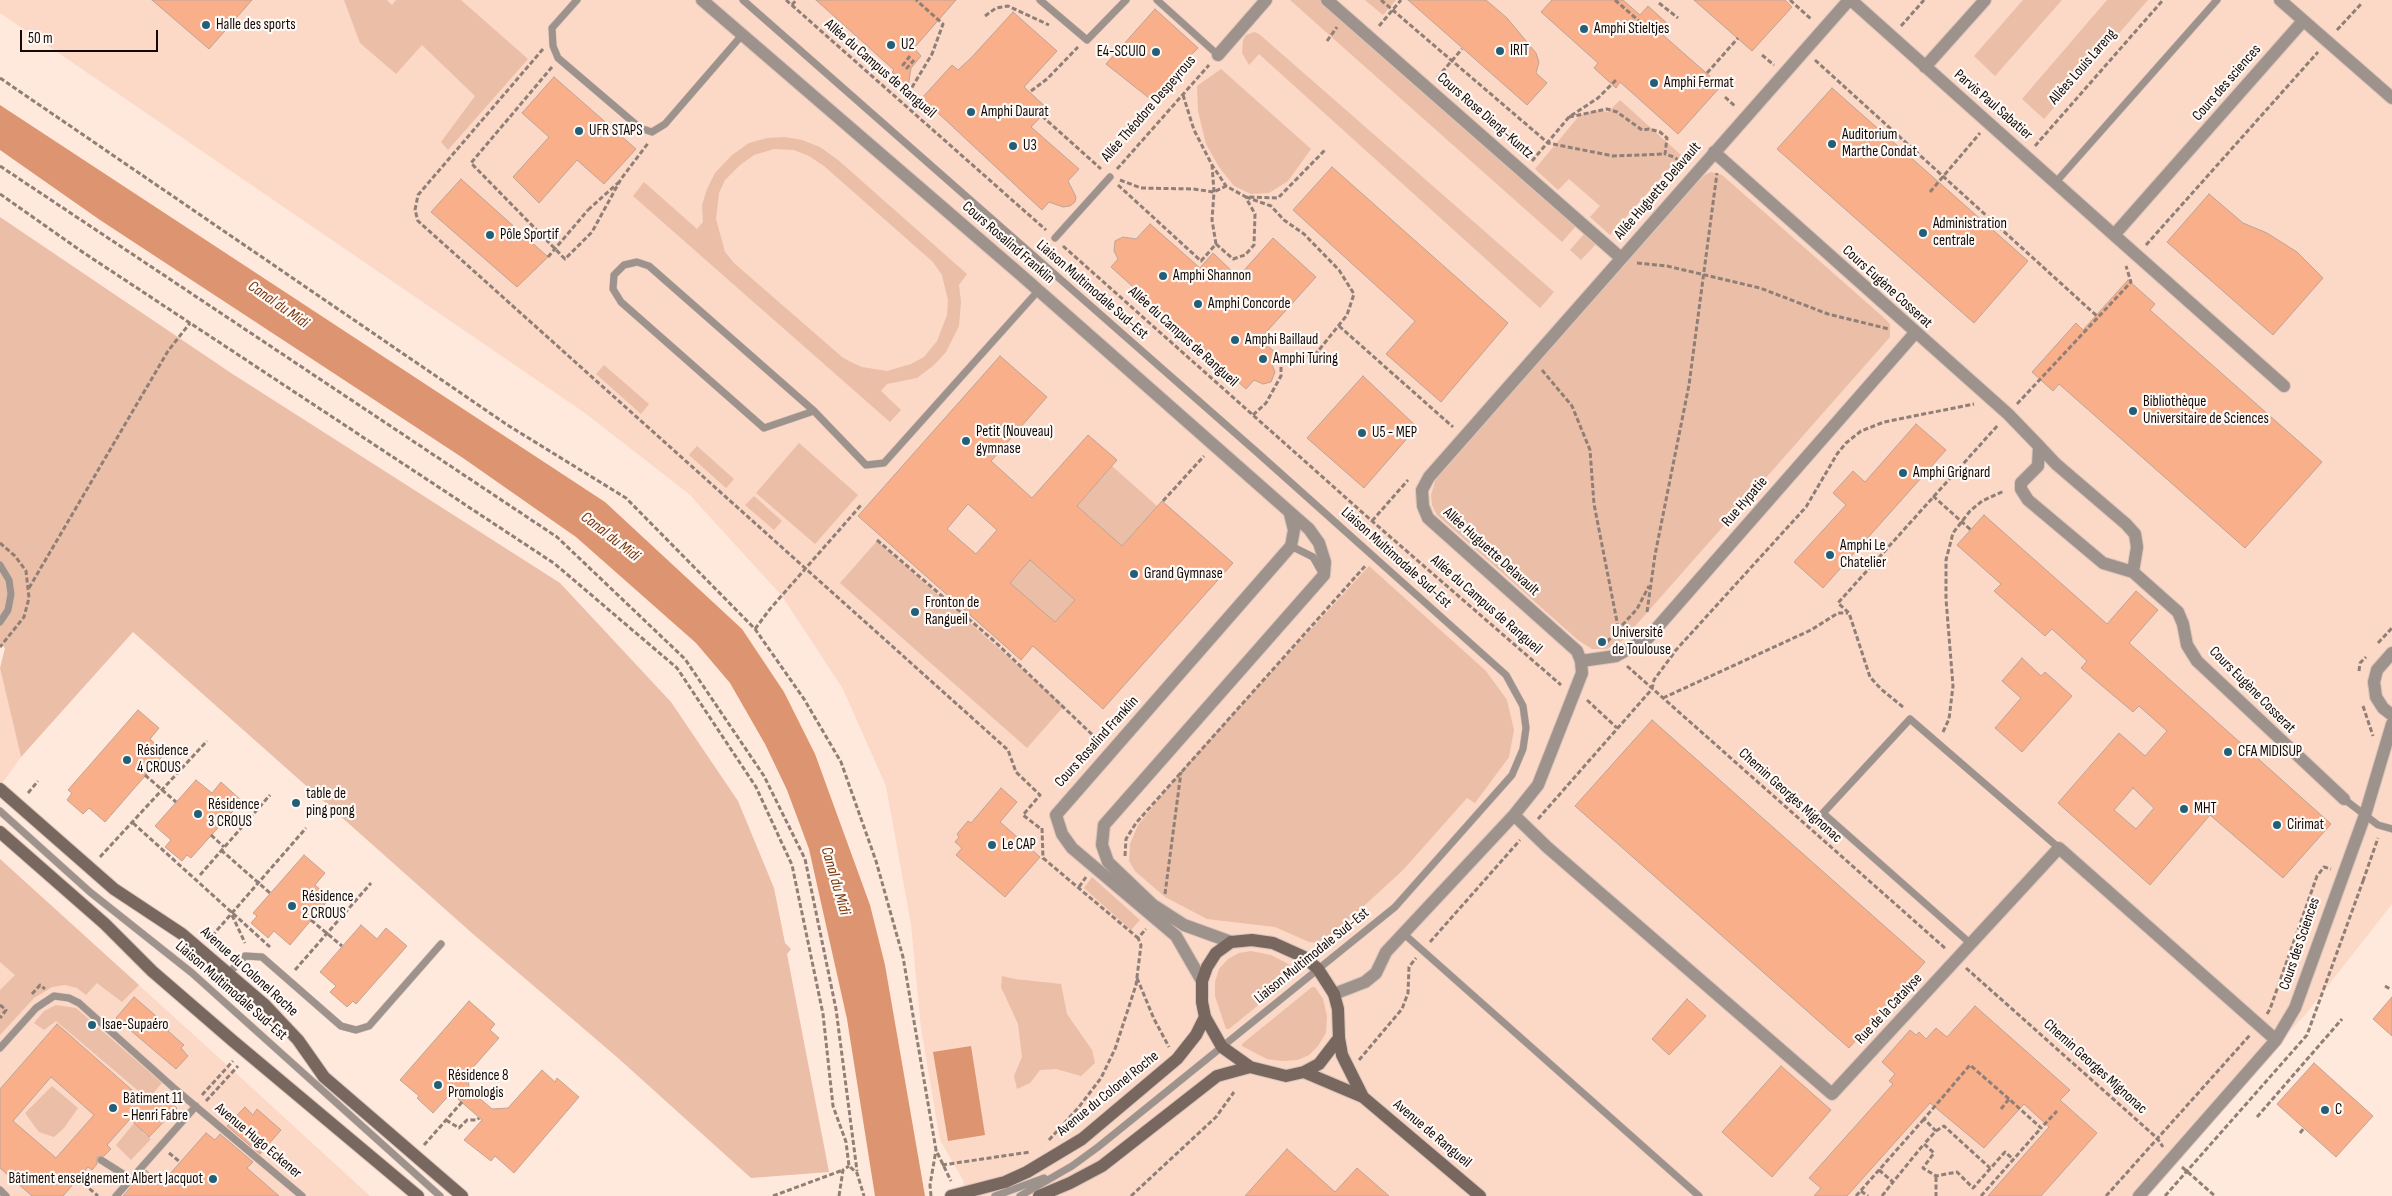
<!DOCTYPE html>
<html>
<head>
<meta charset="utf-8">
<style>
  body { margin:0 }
  #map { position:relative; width:2392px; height:1196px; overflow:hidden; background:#ffe8dc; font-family:"Sofia Sans Condensed",sans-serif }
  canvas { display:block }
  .scale { position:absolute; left:20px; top:30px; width:138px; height:22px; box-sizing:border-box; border:2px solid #130a06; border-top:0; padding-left:6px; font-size:15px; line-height:18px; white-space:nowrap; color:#130a06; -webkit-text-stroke:4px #fff9f6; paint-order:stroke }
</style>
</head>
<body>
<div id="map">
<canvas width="2392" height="1196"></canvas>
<div class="scale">50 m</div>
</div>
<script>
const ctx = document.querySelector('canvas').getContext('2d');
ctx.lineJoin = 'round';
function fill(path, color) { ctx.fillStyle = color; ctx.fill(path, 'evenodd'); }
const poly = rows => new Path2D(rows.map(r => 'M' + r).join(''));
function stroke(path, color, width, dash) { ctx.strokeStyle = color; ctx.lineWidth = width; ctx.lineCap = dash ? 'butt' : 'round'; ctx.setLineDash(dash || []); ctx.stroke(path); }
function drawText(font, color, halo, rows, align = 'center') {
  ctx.font = font + ' "Sofia Sans Condensed",sans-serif'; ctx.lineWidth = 4.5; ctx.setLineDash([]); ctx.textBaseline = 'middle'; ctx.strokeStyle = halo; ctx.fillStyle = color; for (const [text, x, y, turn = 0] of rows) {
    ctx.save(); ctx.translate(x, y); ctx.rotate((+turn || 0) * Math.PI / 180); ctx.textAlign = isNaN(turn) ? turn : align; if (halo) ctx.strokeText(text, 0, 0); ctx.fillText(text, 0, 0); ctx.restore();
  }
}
fill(poly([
  [0,0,2392,0,2392,904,2305,1015,2133,1196,966,1196,963,1180,940,1140,921,1028,911,924,886,786,843,689,782,596,689,494,585,413,0,13],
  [0,668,21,757,0,786],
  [0,859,228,1066,370,1196,0,1196]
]), '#fcd8c6');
fill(poly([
  [344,0,387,0,392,5,396,0,461,0,528,59,448,150,441,142,475,96,422,45,396,74,360,43],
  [1290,0,1320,0,1576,226,1562,242],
  [1365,0,1396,0,1383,15],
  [2023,0,2062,0,1995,76,1974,56],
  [2107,0,2148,0,2044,119,2022,99],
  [1254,32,1259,34,1554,292,1540,308,1259,54,1249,65,1242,53,1243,40,1246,35],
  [1221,69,1311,149,1288,181,1269,193,1251,194,1234,186,1219,167,1206,144,1198,111,1197,86],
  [1620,100,1681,155,1610,235,1590,217,1600,206,1569,179,1558,190,1535,169,1579,116,1594,110,1608,112],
  [785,137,802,140,820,147,838,160,967,274,959,285,961,302,959,326,946,352,934,365,917,378,887,384,881,391,901,410,890,422,633,196,644,182,697,229,703,222,702,205,707,189,715,173,732,155,749,143,767,138],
  [774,149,794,150,809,156,824,166,933,262,942,275,945,288,948,300,947,315,937,341,924,357,911,364,887,371,862,367,851,362,842,357,734,263,725,252,716,219,719,193,725,180,740,165,754,155],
  [1711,172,1722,175,1883,317,1890,324,1890,337,1622,641,1607,649,1592,649,1578,640,1437,515,1432,505,1431,495,1436,478,1686,193,1705,175],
  [0,217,231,373,560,583,671,702,738,801,774,888,785,943,791,949,787,954,829,1172,751,1178,618,1058,473,934,133,632,21,757,0,668,5,648,0,643],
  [1584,234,1596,244,1581,260,1570,250],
  [604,365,649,404,641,414,596,374],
  [799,443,858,495,815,544,756,493],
  [697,446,734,479,726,488,689,455],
  [1112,466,1157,506,1122,546,1077,506],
  [754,496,782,521,774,530,745,505],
  [877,541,1064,706,1027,748,840,583],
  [1030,560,1075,600,1055,622,1010,583],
  [1369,566,1486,671,1507,700,1514,730,1509,757,1475,803,1467,798,1403,870,1329,938,1319,943,1309,942,1275,927,1207,919,1165,897,1135,871,1129,861,1130,844,1138,825,1181,771],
  [0,859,139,985,122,1002,97,983,86,995,77,988,65,985,52,987,34,998,0,1035,0,990,15,975,0,962],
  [1092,877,1140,920,1131,930,1084,888],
  [1251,951,1271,955,1298,969,1299,972,1229,1029,1226,1029,1215,996,1215,982,1219,969,1228,959,1239,953],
  [1002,976,1015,979,1061,984,1067,1014,1092,1050,1095,1063,1081,1076,1056,1069,1040,1070,1030,1083,1017,1089,1014,1076,1022,1057,1018,1024,1001,987],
  [1312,987,1315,987,1323,999,1327,1016,1326,1033,1318,1046,1309,1055,1298,1060,1282,1061,1267,1059,1242,1046,1242,1044],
  [56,1005,76,1008,162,1083,148,1099,56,1021,44,1030,34,1023,44,1011],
  [52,1086,78,1108,64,1128,54,1137,39,1132,25,1113],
  [149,1105,155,1119,142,1132,151,1139,131,1160,116,1145]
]), '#ebbea7');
fill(poly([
  [0,105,605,502,742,629,784,692,815,754,870,905,885,965,925,1196,875,1196,847,1019,809,849,787,790,765,744,730,683,696,643,576,537,463,458,100,220,0,150],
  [971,1046,985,1135,948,1141,933,1052]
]), '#dc9570');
const building = poly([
  [152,0,252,0,209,49,152,0],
  [816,0,956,0,914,48,921,56,911,68,908,87,892,72,894,70,816,0],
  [1408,0,1486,0,1507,18,1536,53,1539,62,1536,73,1547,83,1527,105,1408,0],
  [1552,0,1623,0,1640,15,1648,6,1670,26,1663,35,1721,86,1678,134,1620,82,1616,88,1594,68,1598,63,1541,12,1552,0],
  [1694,0,1785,0,1792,7,1752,51,1694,0],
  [1155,9,1198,48,1190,56,1192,68,1149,98,1106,64,1155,9],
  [1013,12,1057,51,1024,87,1048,109,1031,127,1079,169,1068,181,1076,197,1075,202,1070,206,1063,207,1049,202,1042,210,922,98,952,65,958,70,971,58,1013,12],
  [554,77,636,149,604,184,577,160,539,203,513,177,549,137,522,113,554,77],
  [1832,88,2028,261,1974,323,1777,149,1832,88],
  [1332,167,1508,323,1441,402,1386,354,1415,321,1293,210,1332,167],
  [461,179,548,257,517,287,431,212,461,179],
  [2209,194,2243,223,2267,233,2297,252,2323,278,2273,335,2167,242,2209,194],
  [1150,224,1200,268,1213,253,1238,277,1273,238,1316,277,1260,339,1277,354,1271,362,1275,372,1271,382,1263,384,1254,380,1246,389,1111,267,1118,259,1114,251,1115,241,1123,237,1136,239,1150,224],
  [2128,280,2155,304,2150,310,2322,462,2245,548,2059,384,2053,391,2032,372,2076,323,2083,330,2128,280],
  [1000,356,1047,397,991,461,1032,498,1088,435,1117,460,1077,506,1122,546,1162,501,1233,563,1103,709,1033,646,1021,660,858,516,1000,356],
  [968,504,997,530,976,554,947,529,968,504],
  [1030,560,1075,600,1055,622,1010,583,1030,560],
  [1363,376,1417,427,1364,488,1307,438,1363,376],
  [1916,424,1946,450,1823,588,1794,562,1846,505,1833,493,1853,471,1865,482,1916,424],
  [1984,515,2107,624,2136,591,2158,610,2129,643,2331,824,2283,878,2210,815,2150,885,2058,803,2119,733,2145,756,2167,731,2139,706,2133,712,2081,668,2087,661,2052,629,2045,636,1994,591,2001,584,1957,545,1984,515],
  [2133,788,2154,808,2136,829,2114,810,2133,788],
  [2022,658,2041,676,2045,672,2072,696,2022,752,1995,728,2021,698,2002,681,2022,658],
  [138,710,159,728,150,739,165,753,105,822,89,808,83,814,67,800,72,793,68,790,138,710],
  [1652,720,1925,962,1849,1048,1575,806,1652,720],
  [196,780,212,793,221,782,242,801,191,858,187,855,182,861,165,847,171,840,155,826,196,780],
  [1001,788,1017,802,1000,822,1040,857,1005,897,956,855,962,848,955,842,959,837,957,834,968,821,971,823,1001,788],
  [304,855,325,873,315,885,330,898,290,945,274,931,268,938,251,923,257,916,253,913,304,855],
  [361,925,377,939,386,928,407,946,356,1004,353,1001,347,1007,330,992,336,986,320,972,361,925],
  [134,997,170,1028,168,1031,184,1045,181,1048,188,1056,176,1069,116,1018,134,997],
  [2392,997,2392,1036,2373,1019,2392,997],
  [1687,999,1706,1016,1669,1055,1652,1039,1687,999],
  [469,1001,495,1024,490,1030,499,1038,468,1073,469,1089,492,1109,508,1108,542,1070,555,1082,557,1078,579,1097,514,1173,495,1156,491,1161,464,1140,482,1120,451,1093,433,1113,417,1098,419,1096,400,1080,469,1001],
  [1975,1006,2070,1090,2060,1100,2097,1133,2041,1196,1988,1196,2049,1127,2024,1104,1984,1148,1930,1103,1847,1196,1814,1196,1821,1188,1809,1178,1893,1084,1889,1081,1895,1074,1882,1062,1910,1030,1916,1035,1919,1032,1926,1039,1936,1028,1947,1037,1975,1006],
  [57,1024,149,1105,160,1093,177,1108,149,1137,130,1119,107,1145,111,1149,104,1156,97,1157,97,1164,92,1170,88,1167,63,1196,32,1196,0,1168,0,1089,57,1024],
  [51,1077,94,1115,56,1158,13,1121,51,1077],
  [2314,1063,2373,1116,2336,1157,2277,1104,2314,1063],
  [1781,1066,1831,1110,1772,1177,1722,1132,1781,1066],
  [245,1107,253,1115,257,1109,281,1130,260,1154,227,1126,245,1107],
  [206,1133,215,1140,220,1134,253,1162,247,1168,279,1196,123,1196,146,1170,161,1184,206,1133],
  [1287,1149,1335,1192,1357,1168,1389,1196,1245,1196,1287,1149]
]);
fill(building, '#f8af8a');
stroke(building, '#bfa497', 1);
const lane = poly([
  [577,0,552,28,553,46,558,58,640,128,652,132,665,124,742,35],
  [743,0,1259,454,1506,675,1523,706,1526,728,1523,749,1512,775,1395,907,1098,1147,1072,1166,1020,1196],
  [1040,0,1087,40,1126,0],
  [1157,0,1218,55],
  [2056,182,2217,0],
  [1055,238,1110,177],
  [814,411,764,428,621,302,613,289,614,275,624,265,637,262,649,266,814,411,866,465,884,463,1038,291],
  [1291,546,1313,557,1322,573],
  [0,565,9,580,11,594,8,610,0,622],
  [2344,799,2378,825,2392,829],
  [0,811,90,892,192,973,440,1196],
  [1404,934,1699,1196],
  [1971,944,1823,813,1910,719,2059,848],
  [228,974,245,956,262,957,341,1026,356,1030,369,1026,441,944],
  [0,1048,36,1008,54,996,69,998,79,1003,175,1089,302,1196],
  [101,1160,131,1179],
  [0,1190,6,1196],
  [116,1196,196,1106],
  [995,1196,1044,1178]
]);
const street = poly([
  [702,0,1021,275,1309,529,1319,543,1325,562,1324,575,1104,825,1102,845,1108,862,1153,905,1184,925,1231,942],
  [1327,0,1621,258],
  [1851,0,2114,235,2303,21],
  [2280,0,2392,98],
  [1218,55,1266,0],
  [1925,67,1985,0],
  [1714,152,2008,414,2039,446],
  [2114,235,2284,386],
  [2133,572,2137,547,2135,534,2126,524,2056,464,2039,446,2038,466,2021,483,2021,489,2028,500,2103,563,2133,572,2178,612,2183,624,2187,645,2197,661,2344,799],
  [2392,653,2377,670,2374,682,2376,697,2383,708,2392,715],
  [1581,661,1616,656,1648,638,1915,333],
  [1514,815,1547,847,1832,1094,2059,848,2276,1040],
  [1202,981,1176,936,1072,848,1062,834,1056,815,1291,546,1294,530,1290,514],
  [1334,994,1365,982,1376,973,1386,952,1514,815,1538,785,1582,673,1581,661,1577,651,1428,518,1423,506,1422,490,1429,477,1849,0],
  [2139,1196,2276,1040,2295,1008,2365,815,2392,724]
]);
const secondary = poly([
  [0,789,114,889,182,934,265,1005,298,1040,324,1077,462,1196],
  [0,832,105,924,152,971,233,1041,418,1196],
  [1252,940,1273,943,1304,957,1318,969,1334,994,1338,1009,1339,1038,1319,1064,1304,1072,1286,1076,1250,1067,1222,1047,1205,1017,1202,1002,1202,981,1207,967,1216,953,1231,942,1252,940],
  [1339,1038,1342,1055,1363,1097],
  [1304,1072,1363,1097,1480,1196],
  [951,1196,1005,1182,1027,1172,1082,1139,1177,1059,1196,1035,1205,1017],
  [1039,1196,1070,1183,1102,1166,1217,1076,1250,1067]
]);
stroke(lane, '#d9c4ba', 8);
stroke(street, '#d9c4ba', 14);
stroke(secondary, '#d9c4ba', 14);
stroke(poly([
  [786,0,1046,230],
  [1381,0,1548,143,1613,156,1665,154],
  [1615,0,1648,29],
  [1790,0,1811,19],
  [1659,3,1678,18],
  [792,5,796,0],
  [985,16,996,8,1008,6,1049,25],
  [1379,26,1401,0],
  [1901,26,1924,0],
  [2337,30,2362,3],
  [1327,41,1337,27],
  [543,49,418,195,415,210,418,221,1008,750,1016,772,1040,795,1023,815,1041,829],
  [1762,55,1774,65],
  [910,56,903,65,907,68,914,60],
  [1815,60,2098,317],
  [552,67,471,163,565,259,592,232,621,179,649,142],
  [1707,73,1738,38],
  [0,78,509,426,626,498,755,629,804,699,841,762,876,861,903,957,936,1150,951,1181],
  [1437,78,1462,49],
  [1031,91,1047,79,1078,47],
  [908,94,932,54,943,24,916,0],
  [1183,95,1194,130,1212,165,1226,186,1246,197,1278,198,1325,150],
  [1725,97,1736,107],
  [1042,116,1101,169],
  [1569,117,1607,109,1617,112,1642,130,1649,129,1660,132,1667,138,1665,154,1674,157,1686,165],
  [2035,146,2163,0],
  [1532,161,1569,117,1598,98,1617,79],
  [0,166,557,537,685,659,764,776,805,859,836,1009,857,1171],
  [1117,169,1209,65],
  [1120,180,1141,188,1193,189,1214,192,1226,186],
  [1118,185,1201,261,1216,244,1212,220,1214,192,1212,165],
  [1930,192,1980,133],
  [0,194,84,253,555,564,677,668,756,787,792,865,823,1014,833,1106,846,1142,849,1166,857,1173,864,1196],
  [1246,197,1271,206,1284,220,1304,234,1339,270,1354,294,1347,315,1315,355,1281,361,1281,376,1266,403,1253,415],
  [588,210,619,182],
  [1216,244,1233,259,1245,255,1254,245,1255,214,1246,198],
  [2146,245,2318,52],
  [1063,246,1372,521,1561,685],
  [1637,263,1667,266,1760,288,1828,314,1889,329],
  [1339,326,1453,427],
  [1542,370,1572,406,1590,450,1594,504,1620,637],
  [2017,404,2131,282,2126,266],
  [1933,496,1971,530],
  [1163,501,1204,456],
  [1372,521,1408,480],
  [877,540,993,640,1101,743],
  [0,543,15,556,26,571,29,598,24,617,0,647],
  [1381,548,1386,542],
  [29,588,168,351,190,323],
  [1647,612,1655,555,1689,385,1717,173],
  [755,629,770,609,862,504],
  [1607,642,1637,609,1649,586],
  [2378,643,2392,628],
  [1627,666,1946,949],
  [2359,671,2360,663,2366,657],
  [1663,698,1811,630,1838,613,1848,613],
  [1587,700,1617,728],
  [2363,706,2373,736],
  [1903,707,1881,689,1870,677,1849,613,1838,603,1998,425],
  [1943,732,1949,719,1953,686,1946,599,1946,560,1953,533,1970,511,1982,501,2004,491],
  [145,775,176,802],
  [28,793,38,781],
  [1538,819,1652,689,1654,680,1676,650,1806,507,1837,454,1846,443,1861,431,1884,422,1974,404],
  [133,823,270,947],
  [1042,828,1043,858,1138,938],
  [211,835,224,847],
  [221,850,270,893],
  [1125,856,1126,839,1136,823,1366,565],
  [100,857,207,741],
  [200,875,270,795],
  [2363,881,2378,838],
  [1079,887,1086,877],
  [1165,894,1181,772],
  [232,915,245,943],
  [311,920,342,946],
  [212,936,306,828],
  [1430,942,1520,840],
  [1966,968,2157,1138,2163,1147],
  [295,970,371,883],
  [1137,978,1154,1019,1169,1047],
  [2385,986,2390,989],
  [32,994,40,985,45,989],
  [0,1005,6,1010,0,1018],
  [2267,1014,2270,1009,2317,876,2324,867,2331,869],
  [1359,1060,1402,1009,1408,993,1409,967,1416,958],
  [202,1095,233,1061],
  [2009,1099,1970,1065,1924,1119,1936,1131,1924,1144,1934,1153,1923,1168,1936,1176,1957,1172,1973,1188,2005,1152,2013,1159],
  [206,1101,238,1066],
  [2001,1109,2009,1099,2041,1128,2057,1111],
  [2257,1117,2342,1019],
  [446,1120,459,1128,467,1120,477,1120,479,1118],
  [1936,1131,1944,1126,1990,1168],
  [2300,1133,2304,1128],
  [1049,1140,1079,1107,1101,1078,1115,1049,1136,985,1141,945,1138,938,1146,929],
  [424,1145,462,1102],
  [169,1153,180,1162],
  [942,1165,1030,1152],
  [2182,1167,2215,1196],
  [1879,1170,1893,1182,1924,1144],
  [1936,1177,1936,1196],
  [78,1179,98,1196],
  [1861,1191,1868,1196],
  [773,1196,843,1170],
  [839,1196,843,1170,849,1166],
  [931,1196,930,1185,936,1150],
  [1131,1196,1216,1117,1234,1092],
  [1856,1196,1924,1119],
  [1882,1196,1893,1182],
  [1981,1196,2041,1128],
  [2106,1196,2250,1035],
  [2165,1196,2307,1035,2363,881]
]), '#907f77', 3, [5, 2.5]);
stroke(lane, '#9e928c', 7);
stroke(street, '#9e928c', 12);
stroke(secondary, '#78675f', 12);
stroke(poly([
  [548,257,588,210]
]), '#907f77', 3, [5, 2.5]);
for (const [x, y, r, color] of [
  [206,25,5,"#235f77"],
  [1584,29,5,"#235f77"],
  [891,45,5,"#235f77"],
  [1500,51,5,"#235f77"],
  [1156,52,5,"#235f77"],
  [1654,83,5,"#235f77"],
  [971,112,5,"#235f77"],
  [579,131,5,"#235f77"],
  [1832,144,5,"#235f77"],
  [1013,146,5,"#235f77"],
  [1923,233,5,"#235f77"],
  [490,235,5,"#235f77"],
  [1163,276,5,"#235f77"],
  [1198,304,5,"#235f77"],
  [1235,340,5,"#235f77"],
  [1263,359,5,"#235f77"],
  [2133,411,5,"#235f77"],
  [1362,433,5,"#235f77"],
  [966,441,5,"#235f77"],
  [1903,473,5,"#235f77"],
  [1830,555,5,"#235f77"],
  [1134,574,5,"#235f77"],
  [915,612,5,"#235f77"],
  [1602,642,5,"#235f77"],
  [2228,752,5,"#235f77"],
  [127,760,5,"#235f77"],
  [296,803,5,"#235f77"],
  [2184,809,5,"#235f77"],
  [198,814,5,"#235f77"],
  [2277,825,5,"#235f77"],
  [992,845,5,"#235f77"],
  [292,906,5,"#235f77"],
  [92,1025,5,"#235f77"],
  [438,1085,5,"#235f77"],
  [113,1108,5,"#235f77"],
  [2325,1110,5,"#235f77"],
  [213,1179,5,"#235f77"]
]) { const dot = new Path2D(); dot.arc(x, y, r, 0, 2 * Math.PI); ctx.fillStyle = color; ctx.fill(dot); stroke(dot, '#fff9f6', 2); }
drawText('15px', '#130a06', '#fff9f6', [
  ["Halle des sports",216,25],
  ["Amphi Stieltjes",1594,29],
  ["U2",901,45],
  ["IRIT",1510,51],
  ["E4-SCUIO",1146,52,"right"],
  ["Amphi Fermat",1664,83],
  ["Amphi Daurat",981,112],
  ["UFR STAPS",589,131],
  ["Auditorium",1842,135],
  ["Marthe Condat",1842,152],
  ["U3",1023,146],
  ["Administration",1933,224],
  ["centrale",1933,241],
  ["Pôle Sportif",500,235],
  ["Amphi Shannon",1173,276],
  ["Amphi Concorde",1208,304],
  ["Amphi Baillaud",1245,340],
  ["Amphi Turing",1273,359],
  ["Bibliothèque",2143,402],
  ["Universitaire de Sciences",2143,419],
  ["Petit (Nouveau)",976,432],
  ["gymnase",976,449],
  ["U5 - MEP",1372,433],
  ["Amphi Grignard",1913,473],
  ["Amphi Le",1840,546],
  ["Chatelier",1840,563],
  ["Grand Gymnase",1144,574],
  ["Fronton de",925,603],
  ["Rangueil",925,620],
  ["Université",1612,633],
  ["de Toulouse",1612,650],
  ["Résidence",137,751],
  ["4 CROUS",137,768],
  ["CFA MIDISUP",2238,752],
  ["table de",306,794],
  ["ping pong",306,811],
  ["Résidence",208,805],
  ["3 CROUS",208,822],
  ["MHT",2194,809],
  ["Cirimat",2287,825],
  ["Le CAP",1002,845],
  ["Résidence",302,897],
  ["2 CROUS",302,914],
  ["Isae-Supaéro",102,1025],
  ["Résidence 8",448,1076],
  ["Promologis",448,1093],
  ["Bâtiment 11",123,1099],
  ["- Henri Fabre",123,1116],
  ["C",2335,1110],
  ["Bâtiment enseignement Albert Jacquot",203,1179,"right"]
], 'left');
drawText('15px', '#130a06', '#fff9f6', [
  ["Allées Louis Lareng",2083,67,-49],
  ["Allée du Campus de Rangueil",880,69,41],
  ["Cours des sciences",2227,83,-49],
  ["Parvis Paul Sabatier",1993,105,41],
  ["Allée Théodore Despeyrous",1149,109,-49],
  ["Cours Rose Dieng-Kuntz",1485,116,41],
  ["Allée Huguette Delavault",1658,191,-49],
  ["Cours Rosalind Franklin",1008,243,41],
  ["Cours Eugène Cosserat",1887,287,42],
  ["Liaison Multimodale Sud-Est",1092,290,41],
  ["Allée du Campus de Rangueil",1183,337,42],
  ["Rue Hypatie",1745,502,-49],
  ["Allée Huguette Delavault",1491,552,42],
  ["Liaison Multimodale Sud-Est",1396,558,42],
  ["Allée du Campus de Rangueil",1486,605,41],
  ["Cours Eugène Cosserat",2252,690,45],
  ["Cours Rosalind Franklin",1097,742,-48],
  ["Chemin Georges Mignonac",1790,796,42],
  ["Cours des Sciences",2300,944,-71],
  ["Liaison Multimodale Sud-Est",1312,956,-39],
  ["Avenue du Colonel Roche",249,972,42],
  ["Liaison Multimodale Sud-Est",231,991,41],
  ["Rue de la Catalyse",1889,1009,-47],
  ["Chemin Georges Mignonac",2095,1067,42],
  ["Avenue du Colonel Roche",1108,1094,-39],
  ["Avenue de Rangueil",1432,1134,40],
  ["Avenue Hugo Eckener",258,1141,40]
]);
drawText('italic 16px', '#78370f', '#fff9f6', [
  ["Canal du Midi",278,305,35],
  ["Canal du Midi",610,537,38],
  ["Canal du Midi",835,881,74]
]);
</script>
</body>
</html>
